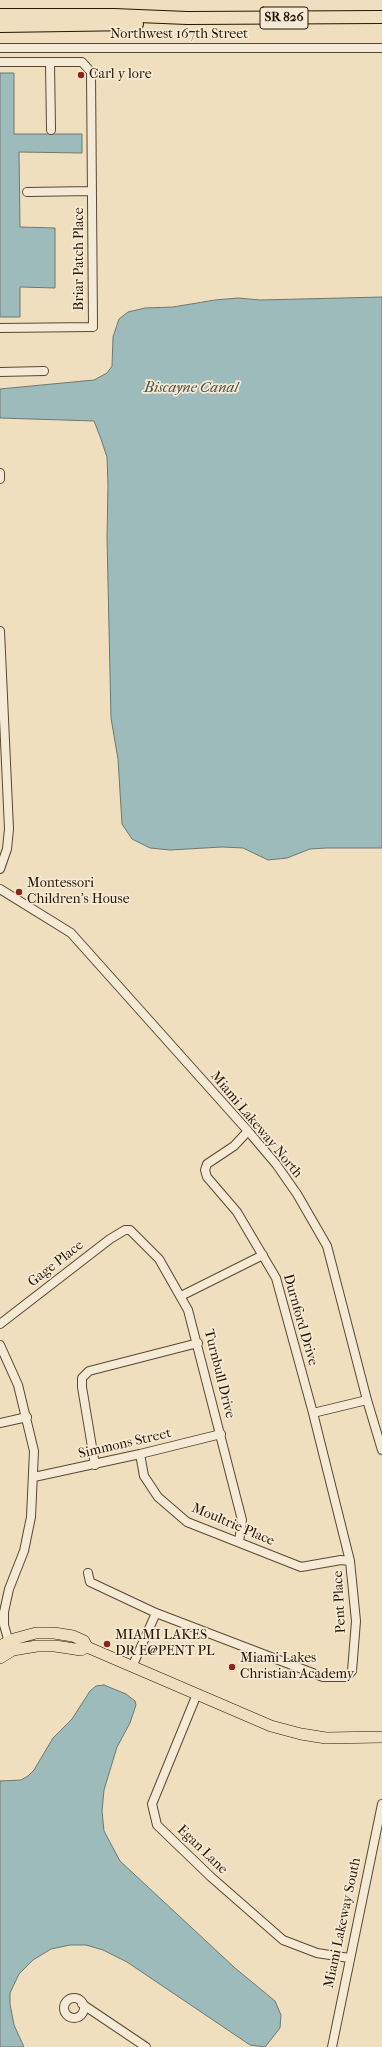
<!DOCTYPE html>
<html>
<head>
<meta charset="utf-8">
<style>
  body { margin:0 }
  canvas { display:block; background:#efdfbf }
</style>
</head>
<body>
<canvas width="382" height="2047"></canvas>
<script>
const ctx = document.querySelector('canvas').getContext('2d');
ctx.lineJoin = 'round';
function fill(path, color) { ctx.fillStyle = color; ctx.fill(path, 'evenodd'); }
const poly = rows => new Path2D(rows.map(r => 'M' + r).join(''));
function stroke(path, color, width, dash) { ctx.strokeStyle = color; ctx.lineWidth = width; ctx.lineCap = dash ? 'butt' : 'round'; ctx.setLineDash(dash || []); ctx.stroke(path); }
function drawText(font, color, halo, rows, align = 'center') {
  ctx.font = font + ' "IM FELL French Canon",serif'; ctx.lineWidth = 3.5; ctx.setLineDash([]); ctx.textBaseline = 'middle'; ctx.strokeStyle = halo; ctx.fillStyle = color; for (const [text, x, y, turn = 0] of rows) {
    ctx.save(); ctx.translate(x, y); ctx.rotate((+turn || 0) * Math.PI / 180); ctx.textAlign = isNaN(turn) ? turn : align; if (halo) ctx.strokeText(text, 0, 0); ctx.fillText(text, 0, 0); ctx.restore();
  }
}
const water = poly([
  [0,73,14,73,14,134,82,134,82,153,19,152,20,227,55,228,55,288,20,287,20,317,0,317,0,73],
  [382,297,382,848,326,848,310,849,287,858,268,860,243,848,222,847,170,850,150,848,132,839,122,824,118,759,111,718,107,538,108,485,107,457,101,439,94,421,0,418,0,389,94,380,107,373,112,366,113,337,119,319,128,312,145,308,173,307,215,300,238,298,260,300,382,297],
  [104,1685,126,1694,135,1701,136,1705,130,1723,117,1747,104,1790,102,1811,104,1831,120,1861,235,1968,275,2001,281,2015,280,2028,265,2047,250,2045,127,1962,103,1950,86,1945,70,1945,51,1949,33,1960,19,1974,10,1993,10,2004,14,2025,24,2047,0,2047,0,1781,21,1780,28,1776,34,1770,53,1738,72,1719,90,1691,96,1686,104,1685]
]);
fill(water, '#9cbbba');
stroke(water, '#6d7970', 1);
const minor = poly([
  [0,48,382,48],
  [0,62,82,62,91,72,93,327,0,328],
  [50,62,51,130],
  [27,192,92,191],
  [0,372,44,371],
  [0,473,0,479],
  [0,631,9,829,7,849,0,869],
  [0,889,71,933,248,1131,276,1164,297,1194,327,1246,367,1400,382,1450],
  [181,1296,263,1255],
  [0,1324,110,1239,125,1230,130,1230,159,1259,188,1310,242,1520,239,1542],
  [0,1345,18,1385,34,1451,31,1517,24,1551,9,1589,4,1612,4,1625,10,1646],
  [313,1413,367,1400],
  [0,1423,27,1417],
  [140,1454,144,1476,158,1497,187,1522,301,1567,341,1560,350,1561],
  [95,1465,82,1387,82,1378,89,1371,198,1343],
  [34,1477,140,1454,221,1434],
  [88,1573,90,1582,156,1613,323,1677,346,1677,352,1671,356,1621,350,1561,313,1413,276,1278,237,1212,207,1177,205,1170,207,1164,234,1146,248,1131],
  [132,1667,156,1613],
  [197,1694,152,1804,157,1825,211,1877,283,1940,317,1953,349,1958],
  '64 2008a10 10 0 1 1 20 0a10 10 0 1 1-20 0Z',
  [82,2004,146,2047],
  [332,2047,382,1804]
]);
const major = poly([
  [0,1646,14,1639,36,1633,54,1633,73,1636,84,1641,87,1647,271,1726,301,1734,326,1738,382,1737],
  [0,1658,13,1650,37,1646,55,1646,81,1650,87,1647]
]);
const highway = poly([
  [0,15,114,15,187,18,382,17],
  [0,26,137,24]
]);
stroke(minor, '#594830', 10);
stroke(major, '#271601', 12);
stroke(highway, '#271601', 14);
stroke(minor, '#f5ead5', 8);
stroke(major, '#efdfbf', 11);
stroke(highway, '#efdfbf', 12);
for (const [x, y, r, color] of [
  [81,75,4,"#8f2418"],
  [19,892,4,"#8f2418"],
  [107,1644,4,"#8f2418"],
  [232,1667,4,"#8f2418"]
]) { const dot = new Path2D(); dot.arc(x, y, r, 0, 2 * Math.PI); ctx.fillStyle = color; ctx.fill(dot); stroke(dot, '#f5ead5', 1.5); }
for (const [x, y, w] of [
  [284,18,48]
]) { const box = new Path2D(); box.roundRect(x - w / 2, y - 11, w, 22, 3); ctx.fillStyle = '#f5ead5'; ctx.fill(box); stroke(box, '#271601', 1); }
drawText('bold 13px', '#271601', null, [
  ["SR 826",284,18]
]);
drawText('14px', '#271601', '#f5ead5', [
  ["Northwest 167th Street",179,35],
  ["Briar Patch Place",80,259,-90],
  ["Miami Lakeway North",256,1125,50],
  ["Gage Place",56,1264,-38],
  ["Durnford Drive",300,1320,74],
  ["Turnbull Drive",219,1374,76],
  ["Simmons Street",125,1444,-13],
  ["Moultrie Place",233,1525,23],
  ["Pent Place",340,1602,-93],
  ["Egan Lane",202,1850,44],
  ["Miami Lakeway South",343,1923,-78]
]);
drawText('14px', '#271601', '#f5ead5', [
  ["Carl y lore",89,75],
  ["Montessori",27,884],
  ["Children's House",27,900],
  ["MIAMI LAKES",115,1636],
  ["DR E@PENT PL",115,1652],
  ["Miami Lakes",240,1659],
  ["Christian Academy",240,1675]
], 'left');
drawText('italic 15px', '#505042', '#f5ead5', [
  ["Biscayne Canal",191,388]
]);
</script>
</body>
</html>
